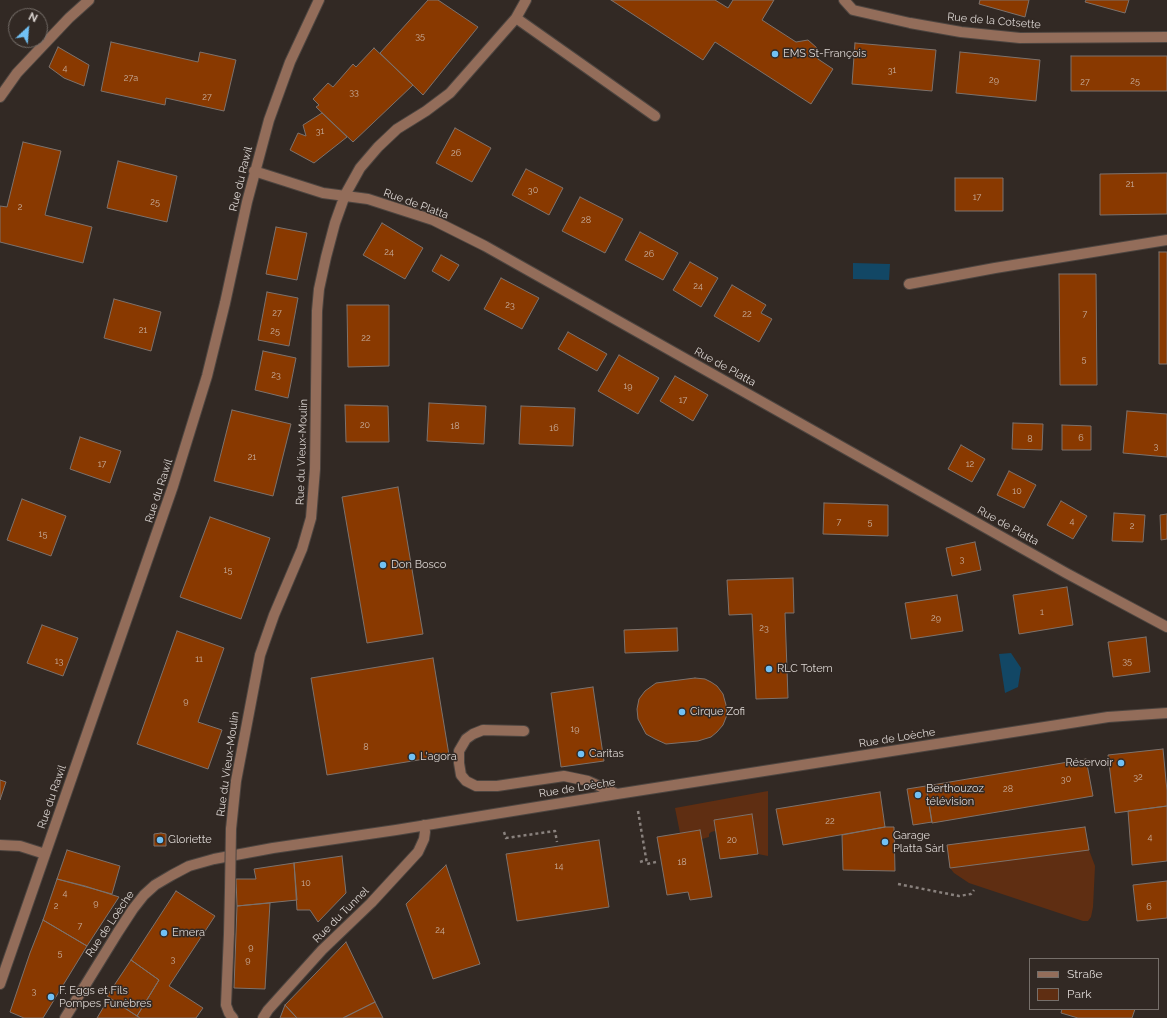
<!DOCTYPE html>
<html>
<head>
<meta charset="utf-8">
<style>
  body { margin:0 }
  #map { position:relative; width:1167px; height:1018px; overflow:hidden; background:#322924; font-family:Raleway,sans-serif }
  canvas { display:block }
  .legend { position:absolute; left:1029px; top:958px; width:130px; height:52px; box-sizing:border-box; background:#322924; border:1px solid #766f6a; margin:0; padding:5px 7px; list-style:none; font-size:12px; color:#ddd7d4 }
  .legend li { display:flex; align-items:center; gap:8px; height:20px }
  .legend b { width:20px; border:1px solid #766f6a }
  .north { position:absolute; left:8px; top:8px; width:40px; height:40px; box-sizing:border-box; background:#322924; border:1px solid #766f6a; border-radius:50%; rotate:26deg; font-size:11px; font-weight:700; line-height:16px; text-align:center; color:#ddd7d4 }
  .north::after { content:''; display:block; margin:auto; width:14px; height:18px; background:#71c1f5; clip-path:polygon(50% 0,100% 100%,50% 72%,0 100%) }
</style>
</head>
<body>
<div id="map">
<canvas width="1167" height="1018"></canvas>
<ul class="legend">
<li><b style="height:5px;background:#936d5a"></b>Straße</li>
<li><b style="height:11px;background:#5f2e12"></b>Park</li>
</ul>
<div class="north">N</div>
</div>
<script>
const ctx = document.querySelector('canvas').getContext('2d');
ctx.lineJoin = 'round';
function fill(path, color) { ctx.fillStyle = color; ctx.fill(path, 'evenodd'); }
const poly = rows => new Path2D(rows.map(r => 'M' + r).join(''));
function stroke(path, color, width, dash) { ctx.strokeStyle = color; ctx.lineWidth = width; ctx.lineCap = dash ? 'butt' : 'round'; ctx.setLineDash(dash || []); ctx.stroke(path); }
function drawText(font, color, halo, rows, align = 'center') {
  ctx.font = font + ' Raleway,sans-serif'; ctx.lineWidth = 3; ctx.setLineDash([]); ctx.textBaseline = 'middle'; ctx.strokeStyle = halo; ctx.fillStyle = color; for (const [text, x, y, turn = 0] of rows) {
    ctx.save(); ctx.translate(x, y); ctx.rotate((+turn || 0) * Math.PI / 180); ctx.textAlign = isNaN(turn) ? turn : align; if (halo) ctx.strokeText(text, 0, 0); ctx.fillText(text, 0, 0); ctx.restore();
  }
}
fill(poly([
  [768,791,768,856,758,854,752,814,714,820,715,831,711,832,709,834,709,837,702,839,700,830,680,833,675,808],
  [1085,827,1089,850,1095,866,1093,907,1091,917,1088,921,1083,921,969,883,954,873,950,868,947,845]
]), '#5f2e12');
fill(poly([
  [853,263,890,264,889,280,853,279],
  [1011,653,1021,668,1018,687,1005,693,999,654]
]), '#124765');
const building = poly([
  [428,0,438,0,478,27,423,95,380,53,428,0],
  [611,0,715,0,728,8,733,0,774,0,762,20,796,42,808,40,817,48,818,59,833,69,811,104,715,42,703,60,611,0],
  [980,0,1029,0,1025,17,979,4,980,0],
  [1086,0,1129,0,1125,13,1085,2,1086,0],
  [111,42,198,62,200,52,236,60,224,111,166,98,165,105,101,91,111,42],
  [855,43,936,50,932,91,852,84,855,43],
  [58,47,89,65,84,86,64,78,49,67,58,47],
  [374,48,413,85,353,142,316,107,319,105,313,99,328,83,333,87,353,64,356,67,374,48],
  [960,52,1040,60,1036,101,956,93,960,52],
  [1071,56,1167,56,1167,91,1071,91,1071,56],
  [322,113,347,137,314,163,290,150,298,133,306,136,303,125,322,113],
  [455,128,491,148,472,182,436,163,455,128],
  [23,142,61,151,45,215,92,227,83,263,0,242,0,206,7,207,23,142],
  [118,161,177,176,167,222,107,208,118,161],
  [526,169,563,188,549,215,512,195,526,169],
  [1167,173,1167,214,1100,215,1100,174,1167,173],
  [955,178,1003,178,1003,211,955,211,955,178],
  [580,197,623,219,605,253,562,231,580,197],
  [382,223,423,248,405,279,363,255,382,223],
  [276,227,307,233,297,280,266,274,276,227],
  [640,232,678,253,663,280,625,260,640,232],
  [1159,252,1167,252,1167,364,1159,364,1159,252],
  [441,255,459,265,449,281,432,271,441,255],
  [690,262,718,278,701,307,673,290,690,262],
  [1059,274,1096,274,1097,385,1060,385,1059,274],
  [501,278,539,298,522,329,484,309,501,278],
  [732,285,766,305,761,313,772,319,759,342,714,316,732,285],
  [267,292,298,298,289,346,258,340,267,292],
  [114,299,161,312,151,351,104,338,114,299],
  [347,305,389,305,389,366,348,367,347,305],
  [568,332,607,354,597,371,558,349,568,332],
  [263,351,296,358,288,398,255,390,263,351],
  [619,355,659,378,638,414,598,391,619,355],
  [675,376,708,395,693,421,660,401,675,376],
  [429,403,486,406,484,444,427,441,429,403],
  [345,405,388,406,389,442,346,442,345,405],
  [521,406,575,408,573,446,519,444,521,406],
  [232,410,291,424,273,496,214,481,232,410],
  [1127,411,1167,414,1167,457,1123,453,1127,411],
  [1013,423,1043,424,1042,450,1012,449,1013,423],
  [1062,425,1091,426,1091,450,1062,450,1062,425],
  [80,437,121,451,110,483,70,469,80,437],
  [961,445,985,459,972,482,948,469,961,445],
  [1009,471,1036,485,1024,508,997,495,1009,471],
  [398,487,423,634,367,643,342,497,398,487],
  [22,499,66,516,51,556,7,540,22,499],
  [1061,501,1087,516,1073,539,1047,525,1061,501],
  [824,503,888,505,888,536,823,534,824,503],
  [1114,513,1145,515,1143,542,1112,541,1114,513],
  [1167,514,1167,539,1161,540,1160,515,1167,514],
  [210,517,270,538,241,619,180,597,210,517],
  [975,542,981,570,952,576,946,548,975,542],
  [793,578,794,613,785,613,788,698,756,699,752,614,729,615,727,580,793,578],
  [1067,587,1073,625,1019,634,1013,595,1067,587],
  [957,595,963,631,911,639,905,603,957,595],
  [42,625,78,638,63,676,27,663,42,625],
  [677,628,678,651,625,653,624,630,677,628],
  [177,631,224,648,198,722,222,730,208,769,137,744,177,631],
  [1146,637,1150,672,1113,677,1108,642,1146,637],
  [433,658,449,755,327,775,311,678,433,658],
  [695,678,705,679,711,682,717,686,723,694,726,705,727,715,723,725,717,732,711,737,698,741,666,744,655,739,646,734,638,719,637,709,639,699,645,691,656,683,695,678],
  [593,687,604,761,561,767,551,693,593,687],
  [1163,749,1167,791,1167,806,1115,813,1108,755,1163,749],
  [1086,759,1093,796,932,823,926,786,1086,759],
  [0,780,6,782,0,800,0,780],
  [926,786,932,822,913,825,907,789,926,786],
  [880,792,885,827,783,845,776,809,880,792],
  [1167,806,1167,861,1132,865,1128,811,1167,806],
  [752,814,758,854,720,859,714,820,752,814],
  [885,827,894,827,895,871,843,870,842,835,885,827],
  [1085,827,1089,850,950,868,947,845,1085,827],
  [700,830,712,897,690,900,688,892,667,895,657,837,700,830],
  [161,833,166,834,166,846,154,846,154,834,161,833],
  [599,840,609,907,517,921,506,854,599,840],
  [67,850,120,866,112,894,57,879,67,850],
  [342,856,346,893,318,922,310,910,297,910,294,863,342,856],
  [294,863,297,900,237,906,236,879,256,879,254,869,294,863],
  [446,865,480,964,433,979,406,904,446,865],
  [57,879,85,886,119,897,87,946,43,920,57,879],
  [1167,881,1167,918,1137,921,1133,885,1167,881],
  [176,891,215,916,169,986,203,1008,196,1018,140,1018,137,1016,159,980,131,960,176,891],
  [270,903,265,989,234,988,237,906,270,903],
  [43,920,87,946,43,1018,24,1018,10,1012,30,953,43,920],
  [346,942,375,1002,343,1018,297,1018,285,1005,346,942],
  [131,960,159,980,137,1016,107,996,131,960],
  [109,998,140,1018,97,1018,109,998],
  [375,1002,383,1018,343,1018,375,1002],
  [285,1005,297,1018,280,1018,285,1005],
  [1062,1009,1135,1009,1132,1018,1078,1018,1061,1013,1062,1009]
]);
fill(building, '#893900');
stroke(building, '#7d726c', 1);
const minor = poly([
  [844,0,853,10,910,23,961,32,1020,38,1167,37],
  [516,18,655,116],
  [0,97,17,73,69,18,89,0],
  [254,171,323,193,368,199,433,220,485,246,1066,573,1167,627],
  [909,284,995,268,1167,240],
  [524,731,483,730,473,734,466,739,459,751,459,763,461,775,466,781,476,786,497,786,564,776,588,781,617,794],
  [231,829,236,781,260,655,274,615,302,549,311,518,315,469,317,311,319,289,326,257,335,223,345,195,360,168,378,147,397,129,426,111,450,93,516,18,526,0],
  [0,845,20,846,45,854],
  [230,890,229,934,226,1005,229,1013,233,1018],
  [0,984,173,486,207,376,225,303,247,202,269,120,290,62,319,0],
  [65,1018,118,932,133,909,144,895,155,885,172,875,189,866,214,859,273,848,396,830,617,794,1064,724,1108,717,1167,713],
  [263,1018,268,1010,322,950,371,903,418,852,424,839,425,832,424,825]
]);
stroke(minor, '#4d4540', 12);
stroke(poly([
  [638,811,647,864,656,862],
  [504,832,506,838,555,831,557,842],
  [640,862,646,860],
  [898,884,959,896,971,894,974,890]
]), '#89817d', 2.5, [3, 3]);
stroke(minor, '#936d5a', 10);
const minorBridge = poly([
  [230,890,231,829]
]);
stroke(minorBridge, '#4d4540', 12, []);
stroke(minorBridge, '#936d5a', 10);
for (const [x, y, r, color] of [
  [775,54,4,"#71c1f5"],
  [383,565,4,"#71c1f5"],
  [769,669,4,"#71c1f5"],
  [682,712,4,"#71c1f5"],
  [581,754,4,"#71c1f5"],
  [412,757,4,"#71c1f5"],
  [1121,763,4,"#71c1f5"],
  [918,795,4,"#71c1f5"],
  [160,840,4,"#71c1f5"],
  [885,842,4,"#71c1f5"],
  [164,933,4,"#71c1f5"],
  [51,997,4,"#71c1f5"]
]) { const dot = new Path2D(); dot.arc(x, y, r, 0, 2 * Math.PI); ctx.fillStyle = color; ctx.fill(dot); stroke(dot, '#322924', 1.5); }
drawText('9px', '#c8b09f', null, [
  ["35",420,36],
  ["4",65,68],
  ["31",892,70],
  ["27a",131,78],
  ["29",994,80],
  ["25",1135,81],
  ["27",1085,82],
  ["33",354,92],
  ["27",207,97],
  ["31",320,131],
  ["26",456,153],
  ["21",1130,184],
  ["30",533,190],
  ["17",977,197],
  ["25",155,202],
  ["2",20,207],
  ["28",586,220],
  ["24",389,252],
  ["26",649,254],
  ["24",698,286],
  ["23",510,305],
  ["27",277,313],
  ["22",747,314],
  ["7",1085,314],
  ["21",143,330],
  ["25",275,331],
  ["22",366,338],
  ["5",1084,359],
  ["23",276,375],
  ["19",628,386],
  ["17",683,400],
  ["20",365,425],
  ["18",455,426],
  ["16",554,428],
  ["6",1081,438],
  ["8",1030,439],
  ["3",1156,446],
  ["21",252,457],
  ["17",102,464],
  ["12",970,464],
  ["10",1017,491],
  ["4",1072,521],
  ["7",839,522],
  ["5",870,522],
  ["2",1132,526],
  ["15",43,534],
  ["3",962,559],
  ["15",228,570],
  ["1",1042,612],
  ["29",936,618],
  ["23",764,628],
  ["11",199,659],
  ["13",59,661],
  ["35",1127,661],
  ["9",186,701],
  ["19",575,729],
  ["8",366,747],
  ["32",1138,777],
  ["30",1066,779],
  ["28",1008,789],
  ["22",830,821],
  ["4",1150,837],
  ["20",732,840],
  ["18",682,862],
  ["14",559,866],
  ["10",306,883],
  ["4",65,893],
  ["9",96,903],
  ["2",56,906],
  ["6",1149,907],
  ["7",80,926],
  ["24",440,930],
  ["9",251,947],
  ["5",60,953],
  ["3",173,959],
  ["9",248,960],
  ["3",34,991]
]);
drawText('11px', '#ddd7d4', '#322924', [
  ["Rue de la Cotsette",994,21,5],
  ["Rue du Rawil",241,179,-76],
  ["Rue de Platta",416,204,20],
  ["Rue de Platta",725,367,29],
  ["Rue du Vieux-Moulin",302,452,-88],
  ["Rue du Rawil",159,491,-72],
  ["Rue de Platta",1008,526,29],
  ["Rue de Loèche",897,738,-9],
  ["Rue du Vieux-Moulin",228,764,-82],
  ["Rue de Loèche",577,788,-9],
  ["Rue du Rawil",52,797,-71],
  ["Rue du Tunnel",341,915,-45],
  ["Rue de Loèche",110,924,-56]
]);
drawText('11px', '#ddd7d4', '#322924', [
  ["EMS St-François",783,54],
  ["Don Bosco",391,565],
  ["RLC Totem",777,669],
  ["Cirque Zofi",690,712],
  ["Caritas",589,754],
  ["L'agora",420,757],
  ["Réservoir",1113,763,"right"],
  ["Berthouzoz",926,789],
  ["télévision",926,802],
  ["Garage",893,836],
  ["Platta Sàrl",893,849],
  ["Gloriette",168,840],
  ["Emera",172,933],
  ["F. Eggs et Fils",59,991],
  ["Pompes Funèbres",59,1004]
], 'left');
</script>
</body>
</html>
